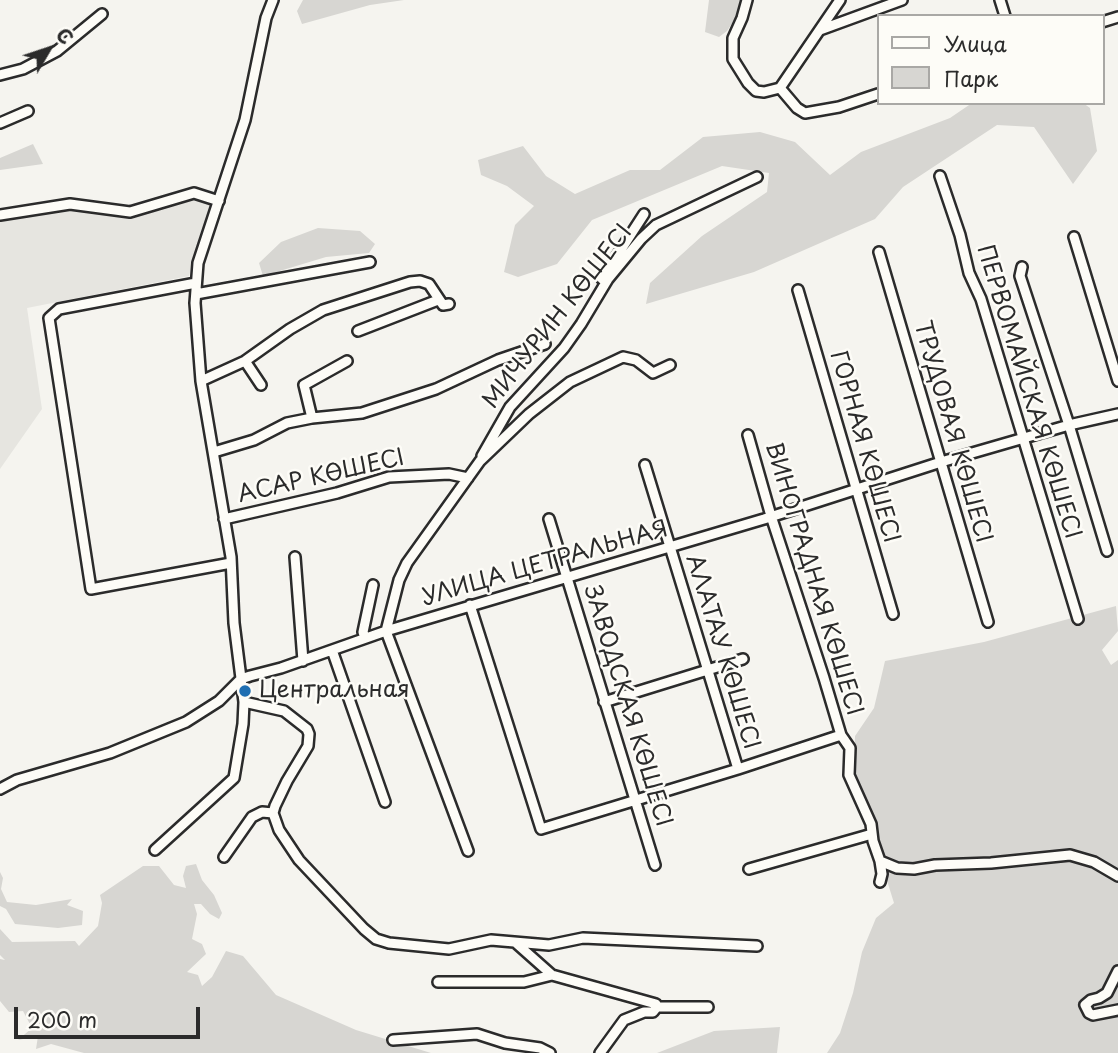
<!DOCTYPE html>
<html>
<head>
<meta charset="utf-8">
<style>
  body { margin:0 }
  #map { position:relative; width:1118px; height:1053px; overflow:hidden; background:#f5f4ef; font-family:"Playpen Sans",sans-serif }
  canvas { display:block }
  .legend { position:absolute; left:877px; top:14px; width:228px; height:91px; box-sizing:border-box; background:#fdfcf7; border:2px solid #a9a8a5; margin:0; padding:9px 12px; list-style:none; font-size:21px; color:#2b2b2b }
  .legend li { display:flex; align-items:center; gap:14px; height:35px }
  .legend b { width:35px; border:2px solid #a9a8a5 }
  .north { position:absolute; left:14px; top:14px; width:70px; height:70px; -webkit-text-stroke:5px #fdfcf7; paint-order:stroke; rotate:51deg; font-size:19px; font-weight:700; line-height:28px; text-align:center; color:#2b2b2b }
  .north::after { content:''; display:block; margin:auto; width:24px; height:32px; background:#2b2b2b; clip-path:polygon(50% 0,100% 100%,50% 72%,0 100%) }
  .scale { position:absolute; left:14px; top:1007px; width:186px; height:32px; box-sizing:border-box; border:4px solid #2b2b2b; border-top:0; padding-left:9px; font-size:21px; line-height:24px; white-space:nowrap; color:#2b2b2b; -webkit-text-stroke:5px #fdfcf7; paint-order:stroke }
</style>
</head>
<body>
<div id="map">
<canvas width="1118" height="1053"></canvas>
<ul class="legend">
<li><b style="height:9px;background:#fdfcf7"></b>Улица</li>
<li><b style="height:19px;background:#d7d6d2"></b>Парк</li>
</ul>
<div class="north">С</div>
<div class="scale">200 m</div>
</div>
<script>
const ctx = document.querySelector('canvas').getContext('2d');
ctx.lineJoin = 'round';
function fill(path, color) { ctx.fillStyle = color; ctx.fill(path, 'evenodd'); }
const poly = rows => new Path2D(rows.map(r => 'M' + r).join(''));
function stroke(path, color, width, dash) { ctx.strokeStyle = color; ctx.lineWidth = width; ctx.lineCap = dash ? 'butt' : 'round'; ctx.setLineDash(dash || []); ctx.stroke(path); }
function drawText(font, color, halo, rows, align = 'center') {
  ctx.font = font + ' "Playpen Sans",sans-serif'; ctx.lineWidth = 5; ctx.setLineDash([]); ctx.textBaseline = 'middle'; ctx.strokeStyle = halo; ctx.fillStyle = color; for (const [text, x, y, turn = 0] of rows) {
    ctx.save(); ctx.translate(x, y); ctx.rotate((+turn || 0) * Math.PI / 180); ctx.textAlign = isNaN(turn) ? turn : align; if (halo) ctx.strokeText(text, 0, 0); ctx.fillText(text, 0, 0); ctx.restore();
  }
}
fill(poly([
  [191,198,211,204,189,276,27,308,42,409,0,469,0,220,69,208,131,216]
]), '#e6e5e0');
fill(poly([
  [303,0,404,0,370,5,302,24,297,11],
  [709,0,740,0,739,13,727,31,719,37,705,32],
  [972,103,1083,103,1090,108,1097,151,1073,184,1034,127,997,125,903,187,875,219,754,272,646,304,650,283,702,236,767,192,769,173,722,166,592,220,557,264,518,277,504,272,515,225,534,206,507,186,481,175,478,160,523,146,546,176,575,194,630,170,660,170,703,137,760,132,795,142,830,175,861,152,950,118],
  [33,144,43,164,0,170,0,158],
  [318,228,360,231,375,244,369,253,326,257,263,276,259,263,281,242],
  [1116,606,1118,631,1102,650,1111,665,1118,660,1118,1053,827,1053,840,1033,853,993,862,952,876,918,894,903,854,775,855,736,874,708,885,661,984,642],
  [196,864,202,880,214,895,222,913,219,919,210,914,201,904,194,904,197,914,192,939,202,944,206,954,187,972,198,975,202,986,212,977,226,951,243,956,276,995,356,1030,431,1053,84,1053,51,1044,36,1049,38,1036,18,1040,32,1028,23,1011,9,1012,0,1001,0,959,5,960,0,955,0,929,12,942,75,941,79,946,98,926,102,903,100,895,143,866,159,866,174,885,186,888,183,876,186,866],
  [0,872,3,878,1,889,7,902,36,905,72,899,67,905,83,911,82,925,58,928,15,924,6,909,0,906],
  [780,1027,777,1053,657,1053,714,1031]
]), '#d7d6d2');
const minor = poly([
  [273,0,266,18,245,120,198,263,195,303,201,381,231,557,234,623,244,702,284,711,307,729,309,734,308,746,287,781,275,806,273,813,279,830,299,860,364,929,376,939,389,943,449,949,491,940,549,945,583,938,757,946],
  [747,0,742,18,733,38,733,59,748,83,756,91,764,92,780,88,840,0],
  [1000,0,1005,16],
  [1102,22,1118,17],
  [820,30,902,0],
  [0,75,23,69,57,51,102,14],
  [780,88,797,108,805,113,839,107,878,94],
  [0,123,28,111],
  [940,176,960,235,969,273,981,299,1078,619],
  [0,215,70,204,130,212,194,193,219,201],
  [1074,237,1118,381],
  [879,252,988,622],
  [1022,267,1020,276,1069,425,1107,551],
  [602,279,644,214],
  [196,283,59,309,49,318,91,589,231,563],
  [798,290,893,614],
  [196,294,370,262],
  [358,331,438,300],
  [245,361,261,385],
  [201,381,245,361,290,329,323,310,410,282,420,281,429,284,443,305,449,304],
  [312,418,304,385,347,361],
  [748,435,771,516,824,678,841,735,850,748,849,775,871,824,873,841,880,861,882,874,880,882],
  [214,452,254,440,287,423,312,418,362,413,436,389,498,360,545,344],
  [482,456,510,407,564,348,581,324,608,279,641,239,656,225,757,177],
  [645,465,738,769],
  [224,519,337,493,389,477,449,474,468,478],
  [549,519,655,865],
  [295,557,303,661],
  [470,605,541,829,738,769,841,735],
  [365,638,363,632,373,585],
  [332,650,385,802],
  [604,702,743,659],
  [0,789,17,780,110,753,186,722,219,701,241,679,250,676,281,668,386,631,764,519,941,462,1069,425,1118,414],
  [155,850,234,778,243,724,244,702],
  [468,851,386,631,399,580,407,563,480,461,529,414,570,382,623,357,636,360,653,373,670,365],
  [224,857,252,817,262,812,273,813],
  [880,861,897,868,914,869,935,865,991,863,1070,855,1094,862,1118,876],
  [749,869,872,834],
  [516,943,552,975],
  [1118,971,1107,993,1099,998,1091,1000,1085,1005,1089,1013,1093,1015,1118,1010],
  [438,982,524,982,552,975,656,1004,657,1007,653,1012,644,1012,624,1020,600,1053],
  [657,1007,708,1007],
  [393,1040,477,1034,505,1043,540,1048,550,1053]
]);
stroke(minor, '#2b2b2b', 14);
stroke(minor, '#fdfcf7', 9);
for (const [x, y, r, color] of [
  [245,691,7,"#1f6fb2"]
]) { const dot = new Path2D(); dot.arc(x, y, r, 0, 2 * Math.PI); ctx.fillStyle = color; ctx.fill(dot); stroke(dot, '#fdfcf7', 2.5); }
drawText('23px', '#2b2b2b', '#fdfcf7', [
  ["МИЧУРИН КӨШЕСІ",558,317,-52],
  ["ПЕРВОМАЙСКАЯ КӨШЕСІ",1028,392,73],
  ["ТРУДОВАЯ КӨШЕСІ",952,432,74],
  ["ГОРНАЯ КӨШЕСІ",864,447,74],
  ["АСАР КӨШЕСІ",321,477,-13],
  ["УЛИЦА ЦЕТРАЛЬНАЯ",545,564,-16],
  ["ВИНОГРАДНАЯ КӨШЕСІ",813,579,73],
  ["АЛАТАУ КӨШЕСІ",722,652,73],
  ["ЗАВОДСКАЯ КӨШЕСІ",627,706,73]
]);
drawText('23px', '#2b2b2b', '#fdfcf7', [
  ["Центральная",259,691]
], 'left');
</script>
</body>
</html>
